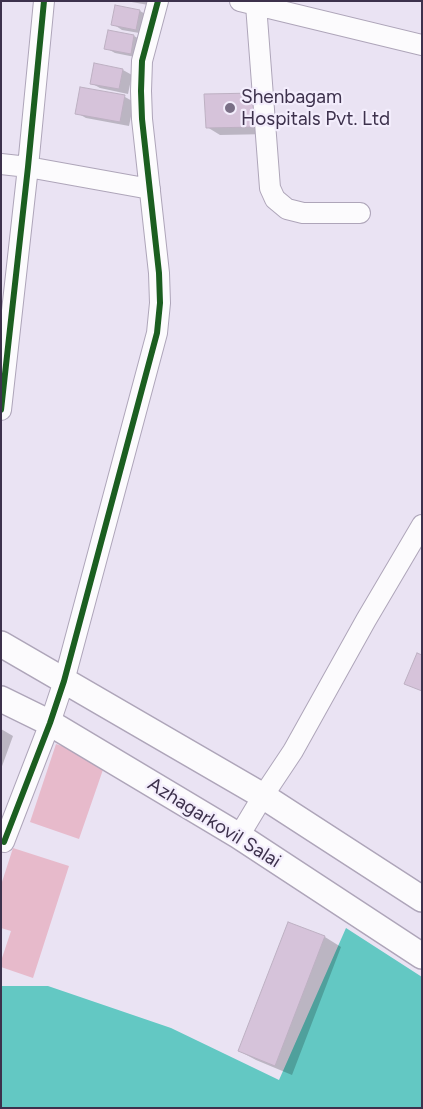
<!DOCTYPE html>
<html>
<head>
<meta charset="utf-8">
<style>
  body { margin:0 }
  #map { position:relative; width:423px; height:1109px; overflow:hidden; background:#eae3f3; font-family:Figtree,sans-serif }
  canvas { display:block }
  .frame { position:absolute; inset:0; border:2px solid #3d314c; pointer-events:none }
</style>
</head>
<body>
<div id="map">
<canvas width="423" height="1109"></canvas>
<div class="frame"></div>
</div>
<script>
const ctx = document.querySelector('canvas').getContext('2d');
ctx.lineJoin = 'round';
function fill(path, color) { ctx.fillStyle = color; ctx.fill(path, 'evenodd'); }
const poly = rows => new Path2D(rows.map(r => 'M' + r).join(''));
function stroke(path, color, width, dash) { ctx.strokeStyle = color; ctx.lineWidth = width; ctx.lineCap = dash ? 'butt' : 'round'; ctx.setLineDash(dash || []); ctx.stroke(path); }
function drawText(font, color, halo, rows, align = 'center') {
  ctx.font = font + ' Figtree,sans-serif'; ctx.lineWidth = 4.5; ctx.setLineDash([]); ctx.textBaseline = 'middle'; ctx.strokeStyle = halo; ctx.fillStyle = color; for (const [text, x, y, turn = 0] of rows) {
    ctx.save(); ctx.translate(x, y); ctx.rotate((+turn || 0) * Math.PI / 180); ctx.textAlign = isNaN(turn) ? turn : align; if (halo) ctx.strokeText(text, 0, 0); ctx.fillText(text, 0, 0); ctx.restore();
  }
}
fill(poly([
  [56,744,106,761,79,839,30,822],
  [13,848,69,866,33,978,1,967,1,961,11,931,1,928,1,885]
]), '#e7bacb');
fill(poly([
  [346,928,422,977,422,1108,1,1108,1,986,48,986,171,1028,279,1080]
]), '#63c8c3');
fill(poly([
  [126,1,155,1,154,6],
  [140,11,149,16,145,34,122,30,113,24],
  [134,36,143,41,140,58,115,53,106,48],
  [123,70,132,75,128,94,100,88,91,83],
  [256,94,270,134,220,135,207,127],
  [125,97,134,102,129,126,86,118,77,113],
  [1,729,13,736,1,769],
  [288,923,325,937,341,947,292,1075,256,1060,239,1051]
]), '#0003');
const building = poly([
  [115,5,140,10,136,30,111,25,115,5],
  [108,30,134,35,131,54,104,49,108,30],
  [94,63,123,69,119,89,90,84,94,63],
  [80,87,125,95,120,122,75,114,80,87],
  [256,93,257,127,206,128,204,94,256,93],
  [417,653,422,655,422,691,404,684,417,653],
  [288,922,325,936,275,1066,238,1051,288,922]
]);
fill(building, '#d6c3da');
stroke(building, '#bdb0c2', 1);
const minor = poly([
  [240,1,422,45],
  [256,5,270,188,275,199,287,209,303,213,360,213],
  [1,164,28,167,150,189],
  [1,410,28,167,44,1],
  [239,836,263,796,293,751,366,620,422,525],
  [4,842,50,723,64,681,157,333,160,303,159,273,142,119,141,91,142,61,158,1]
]);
const major = poly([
  [1,644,263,796,422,899],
  [1,699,50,723,239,836,422,956]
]);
stroke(minor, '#aea5b9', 22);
stroke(major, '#aea5b9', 28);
stroke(minor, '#fcfbfd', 20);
stroke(major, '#fcfbfd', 25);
stroke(poly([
  [1,410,28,167,44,1],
  [4,842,50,723,64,681,157,333,160,303,159,273,142,119,141,91,142,61,158,1]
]), '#1b5e20', 6);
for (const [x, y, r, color] of [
  [230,108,6,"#7a6f86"]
]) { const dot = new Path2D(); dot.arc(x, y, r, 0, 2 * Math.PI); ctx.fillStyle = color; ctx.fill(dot); stroke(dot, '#f3edfc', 2); }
drawText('19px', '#3d314c', '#f3edfc', [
  ["Shenbagam",241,97],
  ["Hospitals Pvt. Ltd",241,119]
], 'left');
drawText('19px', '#3d314c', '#f3edfc', [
  ["Azhagarkovil Salai",214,823,32]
]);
</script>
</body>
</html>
